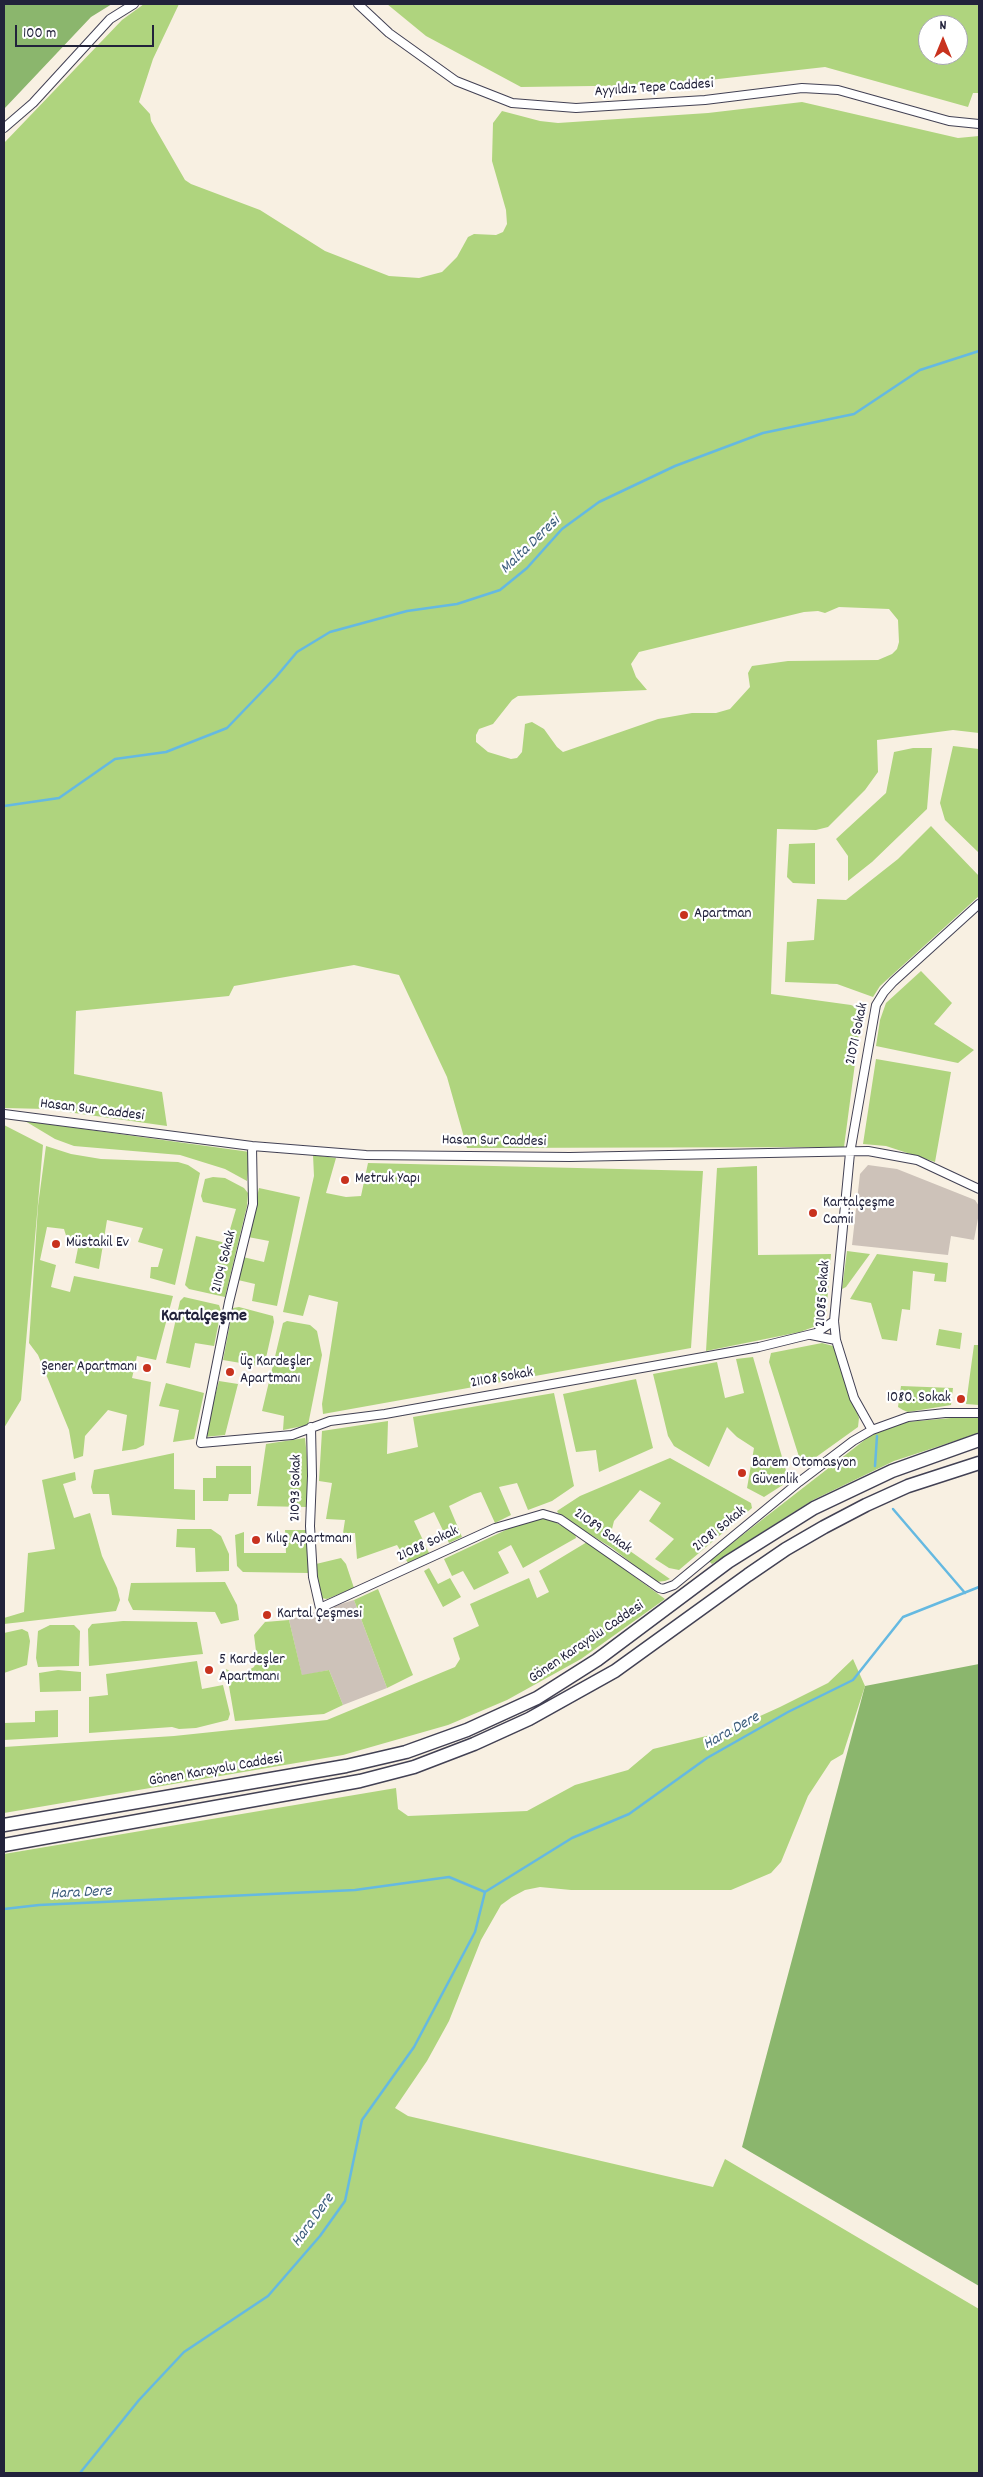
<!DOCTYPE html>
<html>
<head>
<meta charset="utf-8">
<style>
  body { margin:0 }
  #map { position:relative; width:983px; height:2477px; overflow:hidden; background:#f8f0e2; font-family:Dekko,sans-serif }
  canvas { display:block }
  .frame { position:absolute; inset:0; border:5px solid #22223b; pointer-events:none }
  .north { position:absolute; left:918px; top:15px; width:50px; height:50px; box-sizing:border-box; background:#fff; border:1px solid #a7a7b1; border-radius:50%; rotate:0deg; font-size:14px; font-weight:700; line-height:20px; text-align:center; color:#22223b }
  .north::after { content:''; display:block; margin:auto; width:18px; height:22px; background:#c8321e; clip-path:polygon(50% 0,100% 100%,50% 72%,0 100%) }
  .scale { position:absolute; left:15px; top:25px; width:139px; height:22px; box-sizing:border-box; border:2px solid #22223b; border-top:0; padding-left:6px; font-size:15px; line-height:18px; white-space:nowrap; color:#22223b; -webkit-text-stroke:4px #fff; paint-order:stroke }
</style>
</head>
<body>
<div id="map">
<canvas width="983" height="2477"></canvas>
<div class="frame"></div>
<div class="north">N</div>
<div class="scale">100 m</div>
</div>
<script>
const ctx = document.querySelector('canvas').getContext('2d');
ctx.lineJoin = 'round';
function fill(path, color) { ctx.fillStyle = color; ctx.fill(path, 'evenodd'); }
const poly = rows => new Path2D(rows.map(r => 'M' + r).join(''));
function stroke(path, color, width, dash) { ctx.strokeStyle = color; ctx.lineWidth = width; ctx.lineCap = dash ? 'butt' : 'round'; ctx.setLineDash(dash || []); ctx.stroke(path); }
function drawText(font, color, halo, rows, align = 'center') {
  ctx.font = font + ' Dekko,sans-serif'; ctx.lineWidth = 4.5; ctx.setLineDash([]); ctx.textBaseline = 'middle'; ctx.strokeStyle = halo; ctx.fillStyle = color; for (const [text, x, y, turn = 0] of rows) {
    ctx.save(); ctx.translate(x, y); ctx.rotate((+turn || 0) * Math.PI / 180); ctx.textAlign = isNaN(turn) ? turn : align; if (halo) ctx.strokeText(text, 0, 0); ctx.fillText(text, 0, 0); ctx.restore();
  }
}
fill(poly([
  [868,1165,897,1169,975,1200,979,1206,979,1213,974,1240,951,1236,948,1255,852,1245,860,1174],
  [354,1600,387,1688,343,1705,329,1670,302,1676,289,1620]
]), '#cdc2b9');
fill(poly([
  [144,4,179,4,153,59,139,102,150,114,151,121,185,180,191,184,260,210,325,251,389,276,419,278,442,272,457,257,468,237,474,234,496,235,503,232,507,224,506,210,492,161,493,123,502,111,540,121,558,123,708,113,802,102,958,138,979,136,979,733,953,730,877,740,878,772,865,790,828,827,816,830,777,829,771,994,851,1005,862,1010,844,1147,467,1148,447,1077,399,975,354,965,234,986,229,996,76,1011,74,1074,162,1092,167,1126,46,1109,4,1108,4,143,122,20],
  [839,607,889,609,898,620,899,642,897,649,892,654,878,660,788,661,752,666,748,673,750,687,730,709,716,713,692,713,658,719,563,752,557,747,544,729,532,722,525,724,522,752,517,758,511,759,488,752,476,742,476,735,479,729,493,724,512,700,518,696,647,690,636,677,631,664,639,652,804,612,818,611,825,613],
  [387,4,979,4,979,93,973,93,968,107,825,67,665,85,521,87,426,36],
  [928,25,958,25,958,55,928,55],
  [953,746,979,749,979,853,945,820,940,803],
  [913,748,932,748,927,809,872,862,848,881,848,856,836,839,886,793,894,752],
  [931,826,979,876,979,896,880,986,873,997,837,984,785,982,787,942,814,940,817,899,846,900,898,859],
  [815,843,815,884,793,883,787,877,789,844],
  [921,971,952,1003,934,1024,974,1050,958,1063,876,1046,880,1020,886,1003],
  [876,1059,951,1072,935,1162,886,1146,863,1144],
  [25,1121,250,1152,247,1181,225,1169,180,1155,74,1146,55,1139],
  [4,1125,43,1145,21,1400,4,1428],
  [46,1146,71,1154,101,1159,178,1162,188,1165,200,1173,175,1285,150,1278,151,1267,158,1267,163,1249,138,1242,143,1228,107,1220,99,1269,75,1263,78,1248,69,1245,64,1229,47,1227,40,1260,56,1265,51,1287,70,1292,74,1276,173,1296,156,1360,137,1356,132,1378,151,1382,144,1445,136,1449,122,1451,127,1415,108,1410,85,1436,83,1456,74,1459,69,1430,38,1355,29,1343,38,1206],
  [313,1155,336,1158,326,1193,346,1197,361,1196,368,1163,703,1171,691,1348,323,1414,322,1404,338,1302,309,1295,303,1316,283,1312,314,1176],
  [757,1166,758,1255,831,1254,826,1316,816,1326,800,1332,706,1351,717,1168],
  [213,1177,225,1178,244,1188,248,1193,247,1206,225,1297,189,1289,185,1285,196,1236,226,1243,236,1209,203,1202,201,1196,205,1179],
  [259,1188,300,1197,277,1306,252,1301,255,1284,238,1280,243,1257,264,1262,269,1241,248,1237],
  [847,1251,870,1254,846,1287,842,1289],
  [877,1254,948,1263,946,1282,934,1281,935,1274,913,1271,910,1310,902,1309,897,1341,882,1339,871,1303,850,1299],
  [184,1297,219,1305,221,1311,214,1346,195,1343,190,1368,166,1363,180,1301],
  [239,1307,273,1316,274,1322,264,1367,223,1360,233,1308],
  [287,1321,310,1325,317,1331,322,1355,308,1425,283,1430,284,1416,262,1411,283,1323],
  [939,1329,962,1333,960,1349,936,1345],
  [822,1343,833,1346,859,1418,858,1427,805,1465,801,1463,769,1362,771,1353],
  [974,1345,979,1345,979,1405,966,1404],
  [753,1357,789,1481,764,1497,747,1488,754,1448,737,1437,727,1427,709,1467,674,1446,668,1436,653,1374,717,1362,725,1398,744,1393,736,1359],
  [636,1379,653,1448,599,1472,596,1450,576,1452,563,1394],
  [219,1381,238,1384,225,1435,204,1437],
  [166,1383,204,1393,194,1439,173,1442,179,1410,159,1406],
  [901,1386,953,1388,951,1405,908,1412,903,1410,898,1407],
  [554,1393,574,1486,552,1501,528,1510,517,1483,499,1487,511,1515,495,1523,481,1492,474,1494,449,1506,462,1537,449,1543,434,1512,414,1521,429,1553,408,1563,397,1545,357,1559,355,1533,343,1533,345,1520,326,1519,332,1483,319,1481,322,1431,388,1421,387,1454,418,1447,413,1417],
  [962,1417,979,1417,979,1433,894,1461,813,1500,712,1564,709,1561,871,1435,907,1422],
  [305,1438,308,1467,307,1507,257,1506,266,1444],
  [174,1453,174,1489,195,1490,195,1520,112,1515,109,1494,93,1494,91,1487,94,1470],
  [670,1458,751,1503,752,1508,679,1570,669,1568,655,1559,674,1539,649,1521,661,1503,640,1490,614,1521,610,1537,670,1579,665,1581,656,1582,612,1548,559,1515,557,1511,580,1496],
  [216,1466,251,1466,251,1494,229,1494,228,1501,203,1501,203,1478,216,1478],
  [75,1472,76,1480,63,1484,74,1518,90,1513,102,1556,117,1588,120,1600,116,1611,4,1624,4,1618,24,1612,28,1553,55,1549,42,1480],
  [539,1518,551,1520,575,1533,576,1538,523,1568,511,1545,498,1552,509,1573,474,1590,463,1571,452,1576,444,1559,525,1521],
  [177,1529,211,1529,221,1536,229,1554,229,1571,196,1572,195,1548,176,1547],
  [285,1530,307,1530,309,1573,243,1572,237,1566,235,1535,244,1532,244,1553,286,1553],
  [587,1542,665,1599,581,1659,507,1700,448,1725,343,1755,4,1813,4,1747,174,1736,327,1720,455,1667,460,1659,453,1638,479,1626,470,1604,529,1578,537,1598,549,1592,539,1571],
  [341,1558,346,1564,354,1588,327,1599,321,1598,316,1564],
  [429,1568,438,1584,450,1578,461,1597,443,1607,424,1571],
  [225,1582,237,1605,239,1620,221,1624,215,1612,133,1610,128,1600,131,1583],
  [378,1589,413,1675,387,1688,354,1600],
  [289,1620,302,1675,329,1670,343,1705,324,1714,235,1721,226,1669,235,1674,245,1672,254,1667,257,1659,254,1635,265,1622],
  [123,1621,197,1622,203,1654,89,1666,88,1629,92,1624],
  [50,1625,74,1625,80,1631,79,1666,38,1667,36,1658,38,1631],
  [22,1629,28,1632,30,1641,27,1665,4,1673,4,1633],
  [853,1659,865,1686,843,1754,831,1761,808,1796,781,1862,771,1873,731,1890,571,1890,540,1887,525,1890,512,1897,501,1905,481,1940,449,2021,427,2061,395,2108,408,2116,713,2187,725,2159,979,2309,979,2473,4,2473,4,1854,396,1788,398,1809,408,1816,527,1811,575,1785,628,1770,653,1749,727,1731,780,1707,828,1683],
  [197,1661,202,1689,223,1685,230,1714,228,1720,196,1728,179,1729,172,1727,89,1733,89,1697,108,1695,106,1674],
  [58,1670,81,1672,81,1691,40,1692,39,1673],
  [58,1710,58,1737,4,1740,4,1723,35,1722,35,1711]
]), '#afd47e');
fill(poly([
  [4,4,112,4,91,17,4,109],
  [979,1664,979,2286,742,2147,865,1686]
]), '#8bb66d');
stroke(poly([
  [4,806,59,798,115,759,166,752,227,728,276,677,297,652,330,632,407,611,457,604,500,590,527,568,562,529,599,502,675,466,763,433,854,414,920,370,979,351],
  [875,1466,877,1436],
  [893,1509,965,1593],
  [4,1909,39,1905,355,1890,449,1877,485,1892],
  [80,2473,139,2400,184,2352,268,2296,320,2236,345,2201,362,2120,414,2047,475,1932,485,1892,572,1838,629,1814,707,1758,788,1712,853,1680,903,1617,979,1587]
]), '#65b9e1', 2.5);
const minor = poly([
  [358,4,389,33,456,81,512,103,576,108,705,100,802,88,838,90,949,121,979,124],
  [4,128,33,103,110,19,134,4],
  [4,1114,252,1146,366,1155,570,1157,868,1151,917,1160,979,1189],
  [252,1146,253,1204,229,1302,201,1443,292,1435,330,1421,385,1414,759,1347,816,1333,834,1321],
  [811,1335,836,1340],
  [311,1427,312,1476,310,1526,313,1577,320,1608,495,1528,543,1514,560,1519,659,1588,663,1589,674,1585,799,1482,853,1441,872,1430,908,1417,945,1413,979,1413],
  [872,1430,854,1398,836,1340,834,1321,850,1153,876,1005,884,992,893,982,979,904]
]);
const trunk = poly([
  [4,1825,346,1766,406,1752,467,1730,537,1698,597,1660,728,1562,814,1508,892,1471,979,1440],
  [4,1845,360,1781,414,1767,474,1744,529,1719,615,1671,748,1575,786,1549,824,1527,866,1505,908,1486,979,1463]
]);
stroke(minor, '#424154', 10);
stroke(trunk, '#424154', 15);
stroke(minor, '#fff', 8);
stroke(trunk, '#fff', 12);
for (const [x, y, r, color] of [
  [684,915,5,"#c8321e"],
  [345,1180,5,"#c8321e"],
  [813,1213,5,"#c8321e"],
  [56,1244,5,"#c8321e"],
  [147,1368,5,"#c8321e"],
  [230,1372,5,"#c8321e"],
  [961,1399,5,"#c8321e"],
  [742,1473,5,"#c8321e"],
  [256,1540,5,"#c8321e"],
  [267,1615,5,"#c8321e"],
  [209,1670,5,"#c8321e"]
]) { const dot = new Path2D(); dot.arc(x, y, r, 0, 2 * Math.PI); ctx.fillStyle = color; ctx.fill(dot); stroke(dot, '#fff', 2); }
drawText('15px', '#22223b', '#fff', [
  ["Ayyıldız Tepe Caddesi",654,89,-4],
  ["21071 Sokak",858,1034,-78],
  ["Hasan Sur Caddesi",92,1111,7],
  ["Hasan Sur Caddesi",494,1142,1],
  ["21104 Sokak",225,1262,-76],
  ["21085 Sokak",824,1294,-86],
  ["21108 Sokak",502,1379,-10],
  ["21093 Sokak",297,1488,-89],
  ["21081 Sokak",720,1530,-39],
  ["21089 Sokak",602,1532,35],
  ["21088 Sokak",428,1545,-25],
  ["Gönen Karayolu Caddesi",587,1643,-34],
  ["Gönen Karayolu Caddesi",216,1771,-10]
]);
drawText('15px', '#22223b', '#fff', [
  ["Apartman",694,915],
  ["Metruk Yapı",355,1180],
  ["Kartalçeşme",823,1204],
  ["Camii",823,1221],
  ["Müstakil Ev",66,1244],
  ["Üç Kardeşler",240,1363],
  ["Apartmanı",240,1380],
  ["Şener Apartmanı",137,1368,"right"],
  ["1080. Sokak",951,1399,"right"],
  ["Barem Otomasyon",752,1464],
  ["Güvenlik",752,1481],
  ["Kılıç Apartmanı",266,1540],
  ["Kartal Çeşmesi",277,1615],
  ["5 Kardeşler",219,1661],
  ["Apartmanı",219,1678]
], 'left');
drawText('italic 16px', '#3d5e7d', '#fff', [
  ["Malta Deresi",531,546,-44],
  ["Hara Dere",732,1732,-29],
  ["Hara Dere",81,1894,-3],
  ["Hara Dere",314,2221,-54]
]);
drawText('bold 18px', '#22223b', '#fff', [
  ["Kartalçeşme",204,1318]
]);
</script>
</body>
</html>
